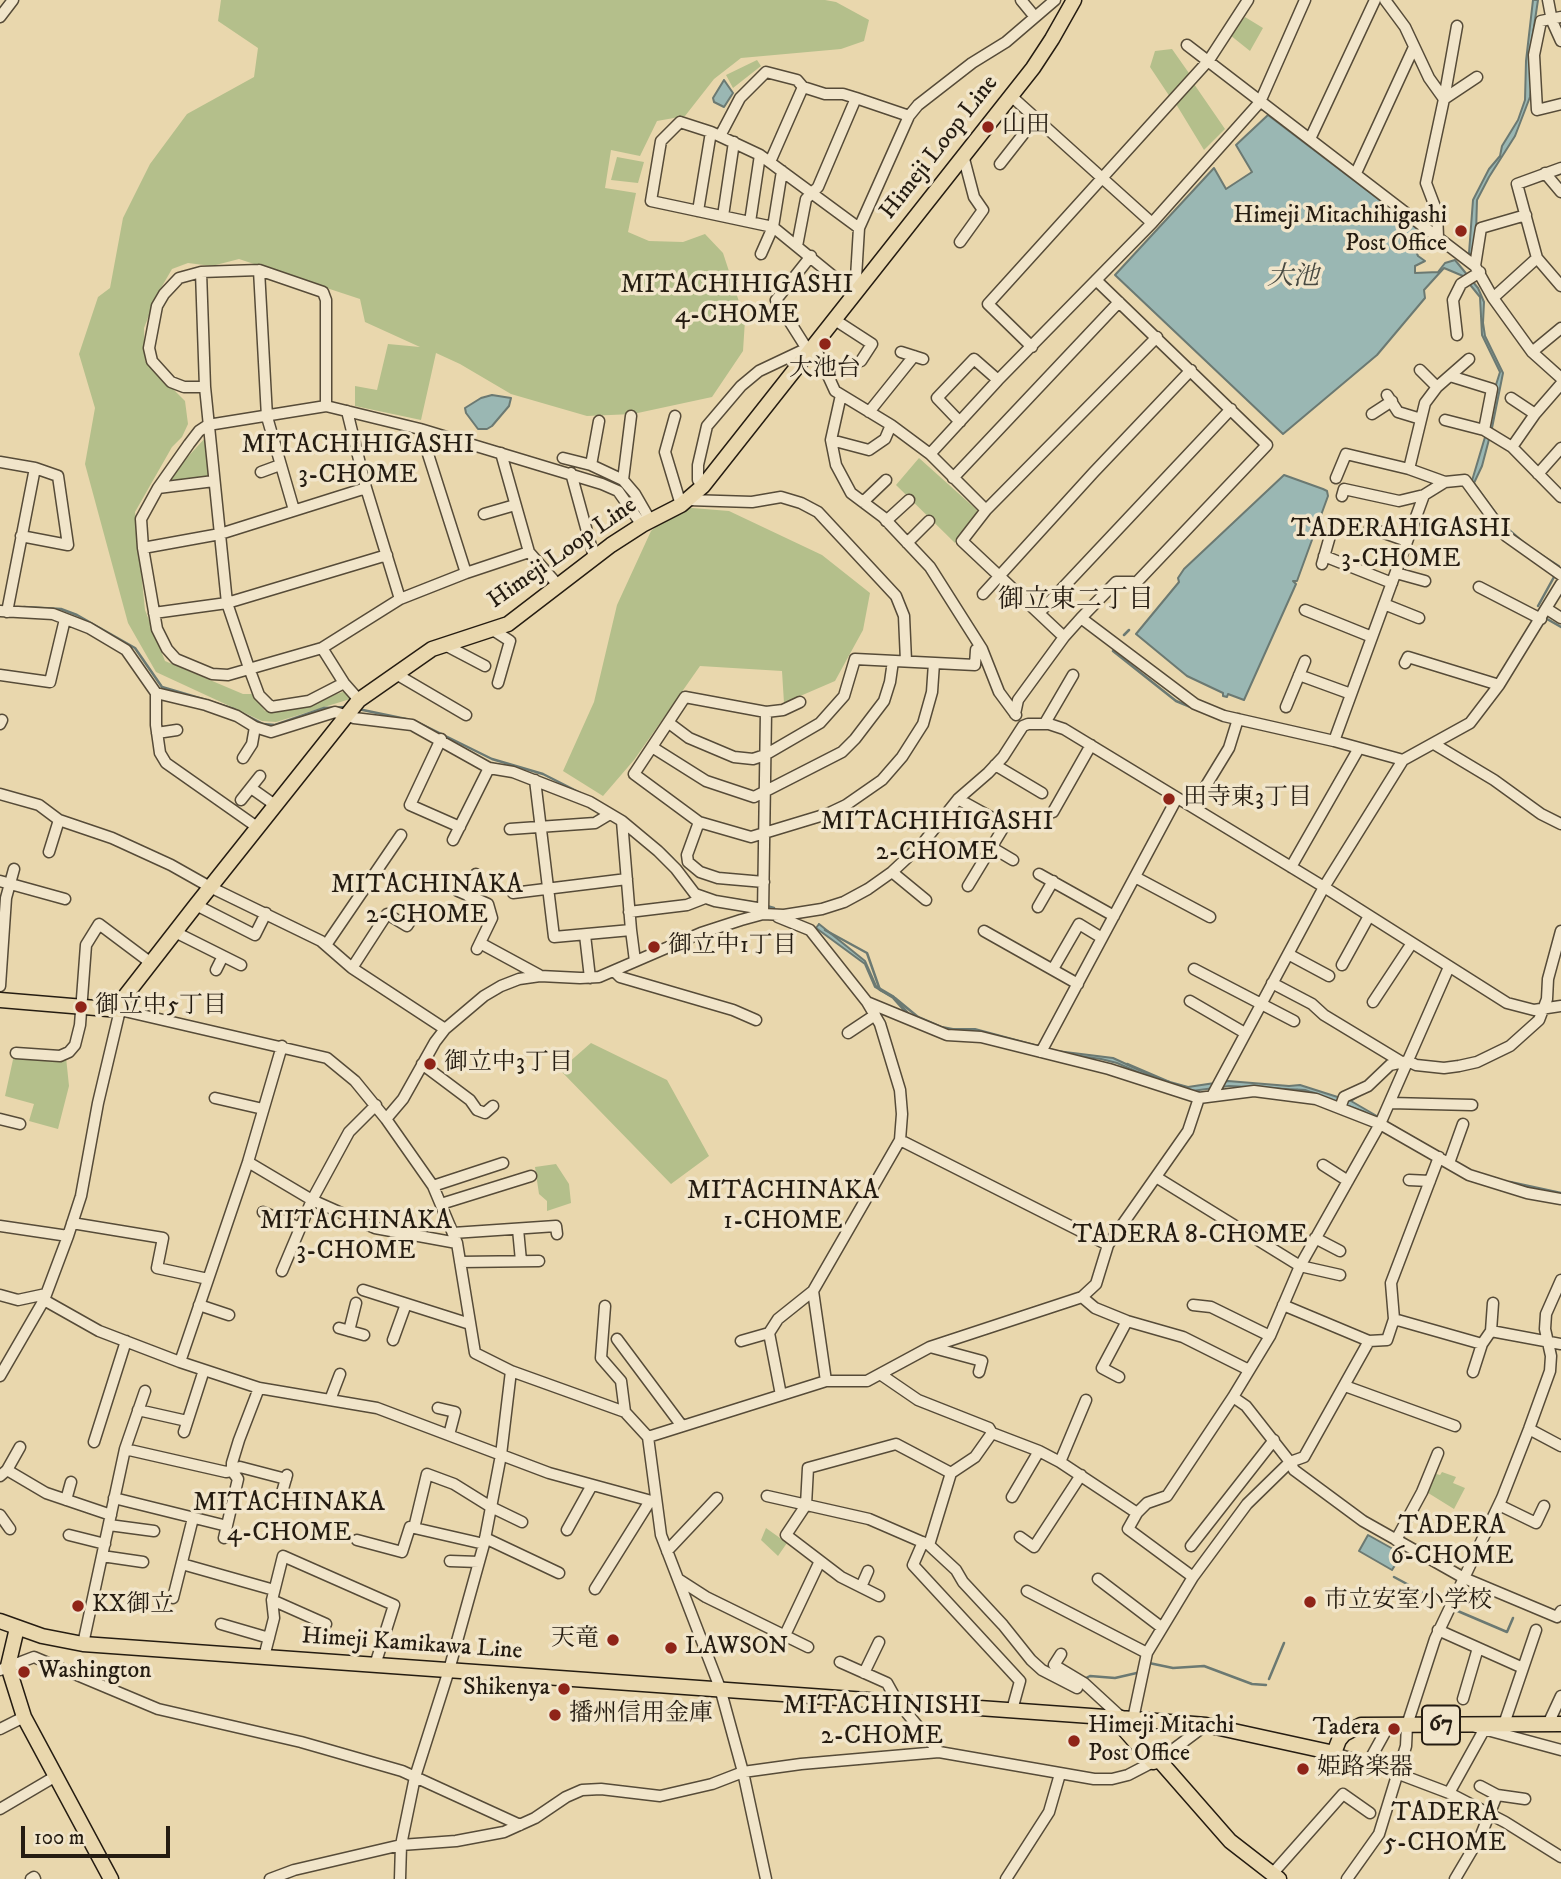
<!DOCTYPE html>
<html>
<head>
<meta charset="utf-8">
<style>
  body { margin:0 }
  #map { position:relative; width:1561px; height:1879px; overflow:hidden; background:#e9d7ad; font-family:"IM FELL DW Pica",serif }
  canvas { display:block }
  .scale { position:absolute; left:21px; top:1826px; width:149px; height:32px; box-sizing:border-box; border:4px solid #251c11; border-top:0; padding-left:9px; font-size:21px; line-height:24px; white-space:nowrap; color:#251c11; -webkit-text-stroke:5px #f1e5ca; paint-order:stroke }
</style>
</head>
<body>
<div id="map">
<canvas width="1561" height="1879"></canvas>
<div class="scale">100 m</div>
</div>
<script>
const ctx = document.querySelector('canvas').getContext('2d');
ctx.lineJoin = 'round';
function fill(path, color) { ctx.fillStyle = color; ctx.fill(path, 'evenodd'); }
const poly = rows => new Path2D(rows.map(r => 'M' + r).join(''));
function stroke(path, color, width, dash) { ctx.strokeStyle = color; ctx.lineWidth = width; ctx.lineCap = dash ? 'butt' : 'round'; ctx.setLineDash(dash || []); ctx.stroke(path); }
function drawText(font, color, halo, rows, align = 'center') {
  ctx.font = font + ' "IM FELL DW Pica","Noto Serif JP",serif'; ctx.lineWidth = 7; ctx.setLineDash([]); ctx.textBaseline = 'middle'; ctx.strokeStyle = halo; ctx.fillStyle = color; for (const [text, x, y, turn = 0] of rows) {
    ctx.save(); ctx.translate(x, y); ctx.rotate((+turn || 0) * Math.PI / 180); ctx.textAlign = isNaN(turn) ? turn : align; if (halo) ctx.strokeText(text, 0, 0); ctx.fillText(text, 0, 0); ctx.restore();
  }
}
fill(poly([
  [221,0,825,0,836,2,869,20,864,41,841,49,741,58,714,79,685,116,657,121,640,156,611,150,605,188,636,193,628,232,649,241,683,242,705,234,723,253,745,320,743,351,712,397,633,414,587,416,511,394,460,364,436,353,421,420,355,406,355,386,377,390,388,344,420,347,365,322,360,299,239,259,212,266,188,263,172,269,157,295,144,328,145,361,185,401,188,424,182,437,172,447,135,512,145,610,165,661,243,694,253,694,265,711,285,710,346,691,350,699,276,722,262,721,156,672,128,623,85,464,95,408,79,354,98,297,110,288,123,218,150,164,187,114,254,77,258,48,218,21],
  [1245,17,1263,28,1250,51,1230,35],
  [1172,49,1191,76,1170,97,1150,67,1155,51],
  [757,60,761,66,733,88,726,75],
  [1194,84,1225,129,1204,150,1176,104],
  [617,157,644,162,638,183,611,180],
  [206,437,210,477,170,481,184,461],
  [919,458,977,510,976,518,955,543,896,485],
  [680,507,729,511,822,555,870,593,863,630,835,681,784,703,782,671,700,666,634,760,603,796,563,771,594,702,617,605,651,531],
  [591,1043,667,1080,709,1156,671,1184,560,1070],
  [14,1055,66,1057,69,1086,58,1129,29,1121,34,1104,5,1096],
  [556,1164,569,1184,571,1203,547,1211,547,1201,539,1194,535,1167],
  [1442,1472,1456,1477,1453,1483,1465,1488,1454,1509,1425,1491,1433,1473,1440,1475],
  [766,1528,787,1543,778,1556,761,1540]
]), '#b4bf8b');
const water = poly([
  [1533,0,1538,0,1530,53,1532,83,1530,97,1515,136,1489,177,1477,200,1476,234,1471,256,1469,253,1473,200,1489,169,1500,156,1502,146,1518,120,1525,100,1526,61,1533,0],
  [724,80,733,93,724,107,714,102,713,98,724,80],
  [1268,115,1423,233,1422,237,1412,237,1410,241,1411,249,1415,249,1418,256,1425,261,1415,266,1415,273,1438,272,1445,263,1455,260,1478,288,1484,302,1483,323,1485,336,1503,373,1492,428,1482,466,1474,483,1506,527,1528,546,1559,566,1557,569,1512,538,1471,484,1491,417,1495,388,1500,372,1482,335,1480,297,1463,276,1444,268,1424,290,1425,298,1377,355,1283,434,1115,275,1214,168,1226,189,1252,172,1236,145,1268,115],
  [492,395,511,398,509,406,492,426,487,429,478,429,466,413,465,408,481,398,492,395],
  [1284,475,1323,489,1327,491,1328,496,1297,581,1293,581,1296,584,1244,700,1228,694,1227,697,1223,696,1223,693,1187,676,1136,634,1179,582,1178,578,1184,569,1284,475],
  [819,924,865,961,876,986,893,996,910,1015,931,1026,949,1029,975,1029,1057,1051,1113,1058,1159,1079,1188,1087,1228,1081,1289,1086,1300,1085,1347,1100,1369,1088,1391,1067,1400,1063,1401,1065,1391,1069,1373,1087,1351,1101,1475,1173,1500,1181,1561,1194,1500,1183,1475,1175,1365,1112,1305,1090,1229,1086,1192,1091,1163,1083,1117,1063,1101,1059,1057,1053,973,1032,952,1032,931,1027,909,1016,893,998,875,987,865,964,816,928,819,924],
  [1368,1535,1402,1554,1392,1570,1359,1551,1368,1535]
]);
fill(water, '#9ab7b3');
stroke(water, '#6b7972', 2);
stroke(poly([
  [1538,606,1554,577],
  [24,607,61,609,77,615,135,648,162,687,206,700],
  [1547,619,1561,627],
  [1124,635,1129,630],
  [1113,651,1176,701,1193,708],
  [212,702,234,709,263,724,275,725,324,708,348,707],
  [358,709,406,719],
  [413,720,492,759,543,774,604,805],
  [663,849,673,859],
  [732,899,757,903],
  [767,906,774,908],
  [825,930,867,953,880,990,895,998,918,1017,941,1027,957,1030],
  [1127,1064,1169,1082],
  [1297,1090,1314,1093],
  [1510,1182,1561,1193],
  [1394,1577,1448,1606],
  [1453,1609,1507,1632,1513,1618],
  [1149,1663,1173,1668,1204,1666,1252,1684,1266,1685],
  [1086,1678,1090,1676,1115,1678,1141,1672],
  [1269,1679,1284,1643]
]), '#6b7972', 2.5);
const minor = poly([
  [1021,0,1035,17],
  [1385,0,1405,27,1429,78,1444,99,1426,183,1437,212,1438,237],
  [1548,0,1552,21,1561,41],
  [0,17,13,0],
  [1561,17,1541,21,1534,55,1537,110,1561,104],
  [1457,26,1444,99,1477,77],
  [1187,45,1475,266,1493,298,1532,352,1561,378],
  [1010,95,1152,223],
  [909,116,918,105,972,63,1006,42,1055,0],
  [680,122,711,132,760,155,859,228,855,294,773,227,651,201,661,141,680,122],
  [720,136,740,98,766,72,797,80,803,87,825,94,843,94,856,98,909,116,859,228],
  [1310,139,1375,0],
  [770,162,803,87],
  [1000,164,1036,118],
  [1561,168,1517,184,1537,258,1561,286],
  [1356,173,1414,47],
  [1545,173,1561,192],
  [698,211,711,132],
  [723,216,734,142],
  [750,222,760,155],
  [960,242,983,210,974,197,963,155],
  [797,246,806,199,818,187,856,98],
  [761,254,773,227,782,171],
  [1475,266,1481,228,1526,215],
  [259,270,267,417,294,510],
  [201,272,179,278,164,294,157,306,149,348,152,361,171,382,184,387,205,387],
  [1493,298,1537,258],
  [835,320,872,344,861,361],
  [1457,335,1453,300,1461,284,1480,272],
  [1032,347,988,304,1209,60,1248,0],
  [807,349,776,300,811,256],
  [901,352,923,359],
  [1532,352,1561,328],
  [1420,370,1437,387],
  [1450,376,1492,389,1484,430],
  [841,395,831,440,836,465,851,493,883,517,930,567,982,649,999,692,1016,715],
  [1387,395,1398,412,1421,419],
  [1511,398,1535,414],
  [326,406,326,300,323,292,259,270,201,272,205,387,227,603,249,668,259,695,271,707,309,701,344,683],
  [347,411,366,488,400,599],
  [869,412,914,356],
  [1372,414,1392,401],
  [675,416,665,452,681,505],
  [1445,420,1484,430,1512,447,1561,497],
  [960,422,937,398,974,359,998,380],
  [420,429,466,573],
  [831,440,869,450,885,439,891,425],
  [1512,447,1535,414,1561,384],
  [501,453,529,552],
  [930,454,998,380,1152,223,1260,102,1305,0],
  [563,458,591,465,623,480,635,494,650,520],
  [0,462,35,468,7,612],
  [591,465,599,421],
  [1409,469,1425,403,1437,387,1469,359],
  [261,472,280,465],
  [571,473,594,557],
  [1538,474,1561,448],
  [953,478,1119,302],
  [1336,478,1346,454,1409,469,1445,482],
  [623,480,631,416],
  [703,486,698,480,698,465,707,426,741,386,759,371,814,345,835,391,891,425,930,454,986,510,962,541,1064,637],
  [158,488,214,481],
  [1342,496,1344,489,1399,501,1424,495],
  [688,500,752,502,781,497,801,503,818,512,896,596,904,616,906,661],
  [863,502,886,480],
  [986,510,1157,337],
  [484,514,515,505],
  [886,521,909,500],
  [1370,528,1407,541],
  [21,536,68,545,58,476,35,468],
  [907,543,929,521],
  [143,548,220,534,366,488],
  [1324,556,1392,583],
  [1322,564,1330,536],
  [1396,573,1425,581],
  [558,585,529,552,466,573,400,599,322,648,228,675,212,674,176,659,167,649,157,629,143,548,141,519,158,488,189,444,199,431,208,425,326,406,420,429,602,484,618,491,642,525],
  [1479,587,1541,619],
  [983,594,1094,472,1191,370],
  [1384,604,1419,618],
  [1547,609,1561,618],
  [1305,610,1372,637],
  [0,611,53,614,89,628,126,650,156,693,206,705,237,716,255,727,271,732,335,712,354,718,412,725,489,768,513,772,590,802,622,821,658,851,676,869,695,894,715,901,763,909],
  [154,613,227,603,387,555],
  [1039,613,1231,409],
  [1081,618,1195,704,1224,716,1334,741,1403,760],
  [493,630,510,641,498,683],
  [445,645,485,666],
  [322,648,344,683,359,700],
  [1405,663,1408,657,1499,685],
  [396,674,466,715],
  [0,675,50,682,65,619],
  [1299,675,1351,694],
  [156,693,156,725,160,753,166,763,257,827],
  [800,702,783,710,766,712,685,697,634,774,699,822,751,837,827,814,846,805,882,780,902,757,923,724,932,692,934,663],
  [1286,707,1305,661],
  [1015,714,1018,700,1064,637,1081,618,1116,582,1133,582,1135,584,1267,445,1096,280],
  [669,723,689,738,734,757,753,759,765,755,820,723,844,696,855,659,975,665,976,650,982,649],
  [1045,723,1073,675],
  [0,724,2,720],
  [157,733,177,730],
  [441,739,410,805,460,827],
  [1334,741,1424,495,1445,482,1465,480,1506,536,1561,575],
  [1434,744,1494,780,1541,814,1561,824],
  [652,747,706,781,754,797,842,752,855,739,884,701,890,682,893,661],
  [243,758,252,744,255,727],
  [995,765,1042,793],
  [535,780,554,937,631,930,622,821],
  [251,788,275,805],
  [0,794,39,805,59,820,112,838,171,865,210,887,321,941,352,968,387,914,407,926,411,920],
  [958,799,1005,825,968,886],
  [241,800,260,776],
  [1193,807,1229,748,1238,719],
  [1053,812,1091,745],
  [699,822,687,855,688,862,700,872,718,878,764,882],
  [510,829,595,823,610,814],
  [453,840,489,768],
  [991,847,1013,860],
  [49,852,59,820],
  [1291,867,1359,748],
  [892,872,926,900],
  [1039,874,1114,916],
  [1135,877,1210,917],
  [0,881,65,899],
  [458,891,488,904,492,918,477,949],
  [513,893,627,879],
  [468,896,476,874],
  [196,905,255,935,266,913],
  [1038,907,1053,881],
  [629,912,687,905,705,898],
  [763,914,766,712],
  [778,917,810,930,867,1002,880,1024,900,1090,902,1114,900,1140,813,1291,826,1381],
  [631,930,635,961],
  [984,931,1078,984],
  [175,932,241,965],
  [585,935,590,978],
  [480,943,539,975],
  [326,945,401,835],
  [1288,954,1329,976],
  [1342,965,1369,916],
  [352,968,445,1029],
  [1053,969,1079,924,1102,938],
  [1194,969,1294,1021],
  [216,970,223,956],
  [614,971,620,977,733,1010,756,1020],
  [1272,983,1312,1004,1324,1015,1400,1061],
  [0,986,6,898,14,869],
  [1190,1001,1245,1033],
  [867,1002,947,1035,981,1037,1109,1069,1199,1098,1254,1091,1316,1099,1380,1124,1469,1175,1527,1193,1561,1199],
  [1373,1002,1412,943],
  [848,1033,875,1015],
  [1041,1052,1177,798],
  [16,1053,60,1056,69,1052,75,1045,80,1025,86,945,99,924,151,963],
  [422,1064,470,1100,477,1110,485,1113,493,1106],
  [1212,1096,1324,887,1403,760,1470,723,1499,685,1561,584],
  [215,1098,263,1109],
  [1390,1103,1472,1105],
  [1340,1108,1344,1097,1368,1086,1390,1065,1408,1061,1416,1065,1444,1068,1459,1066,1477,1062,1510,1046,1539,1020,1547,999,1548,979,1561,931],
  [0,1119,20,1124],
  [386,1119,433,1186,457,1243,475,1353,511,1371,625,1412,648,1437,661,1535,720,1688,743,1772,766,1879],
  [900,1140,1108,1245],
  [1439,1157,1391,1283,1394,1319,1387,1340,1369,1341,1304,1457,1290,1462,1247,1504,1193,1577,1128,1529,1137,1513,1147,1503,1167,1496,1233,1397,1270,1336,1300,1266,1380,1124,1449,967],
  [248,1162,312,1200,375,1228,457,1243],
  [1449,1163,1463,1124],
  [1323,1165,1348,1181],
  [1156,1177,1300,1266,1340,1275],
  [1409,1180,1430,1181],
  [433,1186,503,1163],
  [441,1204,531,1176],
  [263,1212,300,1228],
  [72,1223,163,1238,157,1268,208,1279],
  [0,1226,68,1236],
  [518,1229,521,1261],
  [453,1233,556,1226,557,1234],
  [1315,1238,1340,1251],
  [460,1262,539,1261],
  [282,1271,312,1200,349,1132,376,1105],
  [363,1290,470,1324],
  [0,1295,18,1300,46,1294],
  [1082,1297,1095,1308,1127,1321,1183,1337,1249,1370],
  [44,1300,99,1331,180,1362,259,1388,377,1408,549,1473,655,1502],
  [199,1305,229,1315],
  [1193,1305,1211,1307,1270,1336],
  [1283,1305,1369,1341],
  [605,1306,601,1358,621,1381,625,1412],
  [1394,1319,1482,1344],
  [339,1328,364,1335],
  [349,1331,356,1303],
  [1491,1331,1493,1303],
  [769,1333,781,1395],
  [617,1339,682,1426],
  [393,1340,406,1304],
  [741,1341,769,1333,778,1319,813,1291],
  [930,1347,982,1361,979,1372],
  [180,1362,248,1162,282,1046],
  [1473,1372,1482,1344,1491,1331,1561,1344],
  [880,1374,918,1400,989,1428,992,1433,1039,1451,1060,1462,1137,1513],
  [0,1376,44,1300,68,1236,81,1196,98,1103,120,1010,327,1058,355,1081,386,1119,403,1099,435,1042,445,1029,484,996,501,986,519,979,540,976,580,978,599,977,701,933,741,920,763,914,784,915,822,909,844,902,868,889,892,872,923,843,958,799,988,773,1003,757,1023,726,1028,724,1049,724,1064,729,1324,887,1507,1003,1534,1010,1561,1006],
  [1119,1377,1102,1368,1127,1321],
  [1345,1386,1455,1426],
  [1233,1397,1246,1406,1290,1462,1294,1470,1363,1521,1464,1578,1557,1617,1561,1611],
  [330,1400,340,1374],
  [438,1408,455,1412,449,1435],
  [138,1410,187,1421],
  [1529,1429,1561,1446],
  [184,1432,204,1370],
  [648,1437,826,1381,867,1381,930,1347,1082,1297,1096,1284,1108,1245,1188,1131,1199,1098],
  [94,1442,126,1341],
  [125,1449,145,1391],
  [1060,1462,1086,1400],
  [7,1470,46,1493,111,1515],
  [287,1475,281,1496,298,1502],
  [0,1476,7,1470,20,1447],
  [767,1496,869,1519,929,1545,956,1570,963,1582,1003,1625,1031,1660,1042,1670,1077,1688],
  [1012,1497,1039,1451],
  [114,1498,227,1526],
  [66,1500,71,1482],
  [1499,1505,1536,1523,1544,1506],
  [0,1515,10,1529],
  [109,1525,154,1531],
  [414,1528,427,1474,454,1484,491,1507,522,1522],
  [567,1530,592,1485],
  [69,1535,105,1544],
  [1020,1537,1034,1547,1081,1475],
  [224,1538,238,1479,232,1471,240,1467,286,1479],
  [485,1538,559,1573],
  [357,1540,402,1552,410,1527,484,1544],
  [1396,1540,1422,1492,1438,1453],
  [923,1542,913,1565,1020,1681,1012,1710],
  [929,1545,951,1473,975,1457,992,1433],
  [1191,1546,1274,1440],
  [667,1551,717,1498],
  [102,1556,143,1562],
  [450,1561,479,1562],
  [182,1564,274,1590],
  [678,1579,706,1597,808,1647],
  [1098,1579,1161,1627],
  [861,1587,868,1571],
  [595,1589,650,1501],
  [1027,1591,1147,1653],
  [879,1596,841,1577,786,1535,806,1505,808,1468,896,1444,951,1473],
  [173,1598,193,1518],
  [272,1600,326,1624],
  [221,1624,269,1638],
  [1438,1630,1523,1668],
  [785,1635,820,1561],
  [83,1644,125,1449,226,1472,232,1471,232,1463,239,1440,259,1388],
  [1061,1654,1054,1665,1084,1683,1122,1718],
  [264,1657,274,1618,272,1600,283,1556,394,1605,375,1665],
  [840,1662,887,1683,897,1701,939,1752],
  [0,1670,34,1657,158,1709,301,1742,402,1771,520,1825],
  [864,1673,879,1642],
  [1463,1699,1478,1648],
  [1133,1719,1147,1653,1193,1577],
  [1504,1724,1536,1630],
  [1548,1724,1561,1696],
  [1476,1727,1561,1750],
  [0,1729,24,1717],
  [1334,1753,1383,1768,1449,1793,1505,1822,1561,1857],
  [1159,1760,1206,1725],
  [1368,1763,1389,1725],
  [1480,1786,1497,1795,1525,1799],
  [1449,1793,1484,1730],
  [0,1809,56,1776],
  [1273,1873,1343,1794,1370,1813],
  [31,1879,34,1877,35,1879],
  [270,1879,294,1870,401,1845,456,1841,504,1832,535,1818,566,1797,582,1790,601,1789,660,1796,712,1784,743,1772,801,1764,939,1752,1094,1779,1112,1779,1128,1775,1153,1762],
  [400,1879,401,1845,415,1777,449,1670,484,1544,501,1455,511,1371],
  [1006,1879,1049,1812,1060,1774],
  [1347,1879,1379,1834,1406,1746,1407,1725,1435,1639,1502,1498,1529,1429,1550,1371,1551,1356,1545,1329,1546,1314,1561,1280],
  [1455,1879,1481,1835,1497,1795]
]);
const major = poly([
  [0,1000,120,1010,126,995,196,905,359,700,432,649,508,624,611,545,642,525,681,505,703,486,1033,68,1052,39,1074,0],
  [0,1621,42,1636,83,1644,1133,1719,1206,1725,1334,1753,1339,1740,1344,1734,1361,1725,1561,1724],
  [17,1628,8,1666,24,1717,111,1879],
  [1122,1718,1123,1728,1153,1762,1159,1760,1230,1841,1279,1879]
]);
stroke(minor, '#564b38', 13);
stroke(major, '#251c11', 17);
stroke(minor, '#f1e5ca', 10);
stroke(major, '#e9d7ad', 14);
for (const [x, y, r, color] of [
  [988,127,7,"#8f2418"],
  [1461,231,7,"#8f2418"],
  [825,344,7,"#8f2418"],
  [1169,799,7,"#8f2418"],
  [654,947,7,"#8f2418"],
  [81,1007,7,"#8f2418"],
  [430,1064,7,"#8f2418"],
  [1310,1602,7,"#8f2418"],
  [78,1606,7,"#8f2418"],
  [613,1640,7,"#8f2418"],
  [671,1648,7,"#8f2418"],
  [24,1672,7,"#8f2418"],
  [564,1689,7,"#8f2418"],
  [555,1715,7,"#8f2418"],
  [1394,1729,7,"#8f2418"],
  [1074,1741,7,"#8f2418"],
  [1303,1769,7,"#8f2418"]
]) { const dot = new Path2D(); dot.arc(x, y, r, 0, 2 * Math.PI); ctx.fillStyle = color; ctx.fill(dot); stroke(dot, '#f1e5ca', 2.5); }
for (const [x, y, w] of [
  [1441,1725,38]
]) { const box = new Path2D(); box.roundRect(x - w / 2, y - 19.5, w, 39, 5); ctx.fillStyle = '#f1e5ca'; ctx.fill(box); stroke(box, '#251c11', 2); }
drawText('bold 23px', '#251c11', null, [
  ["67",1441,1725]
]);
drawText('24px', '#251c11', '#f1e5ca', [
  ["山田",1002,127],
  ["Himeji Mitachihigashi",1447,217,"right"],
  ["Post Office",1447,245,"right"],
  ["大池台",825,370,"center"],
  ["田寺東3丁目",1183,799],
  ["御立中1丁目",668,947],
  ["御立中5丁目",95,1007],
  ["御立中3丁目",444,1064],
  ["市立安室小学校",1324,1602],
  ["KX御立",92,1606],
  ["天竜",599,1640,"right"],
  ["LAWSON",685,1648],
  ["Washington",38,1672],
  ["Shikenya",550,1689,"right"],
  ["播州信用金庫",569,1715],
  ["Himeji Mitachi",1088,1727],
  ["Post Office",1088,1755],
  ["Tadera",1380,1729,"right"],
  ["姫路楽器",1317,1769]
], 'left');
drawText('24px', '#251c11', '#f1e5ca', [
  ["Himeji Loop Line",940,148,-52],
  ["Himeji Loop Line",563,554,-35],
  ["Himeji Kamikawa Line",412,1645,4]
]);
drawText('italic 26px', '#484a42', '#f1e5ca', [
  ["大池",1293,279]
]);
drawText('26px', '#251c11', '#f1e5ca', [
  ["MITACHIHIGASHI",737,287],
  ["4-CHOME",737,317],
  ["MITACHIHIGASHI",358,447],
  ["3-CHOME",358,477],
  ["TADERAHIGASHI",1401,531],
  ["3-CHOME",1401,561],
  ["御立東二丁目",1076,602],
  ["MITACHIHIGASHI",937,824],
  ["2-CHOME",937,854],
  ["MITACHINAKA",427,887],
  ["2-CHOME",427,917],
  ["MITACHINAKA",783,1193],
  ["1-CHOME",783,1223],
  ["MITACHINAKA",356,1223],
  ["3-CHOME",356,1253],
  ["TADERA 8-CHOME",1190,1237],
  ["MITACHINAKA",289,1505],
  ["4-CHOME",289,1535],
  ["TADERA",1452,1528],
  ["6-CHOME",1452,1558],
  ["MITACHINISHI",882,1708],
  ["2-CHOME",882,1738],
  ["TADERA",1445,1815],
  ["5-CHOME",1445,1845]
]);
</script>
</body>
</html>
